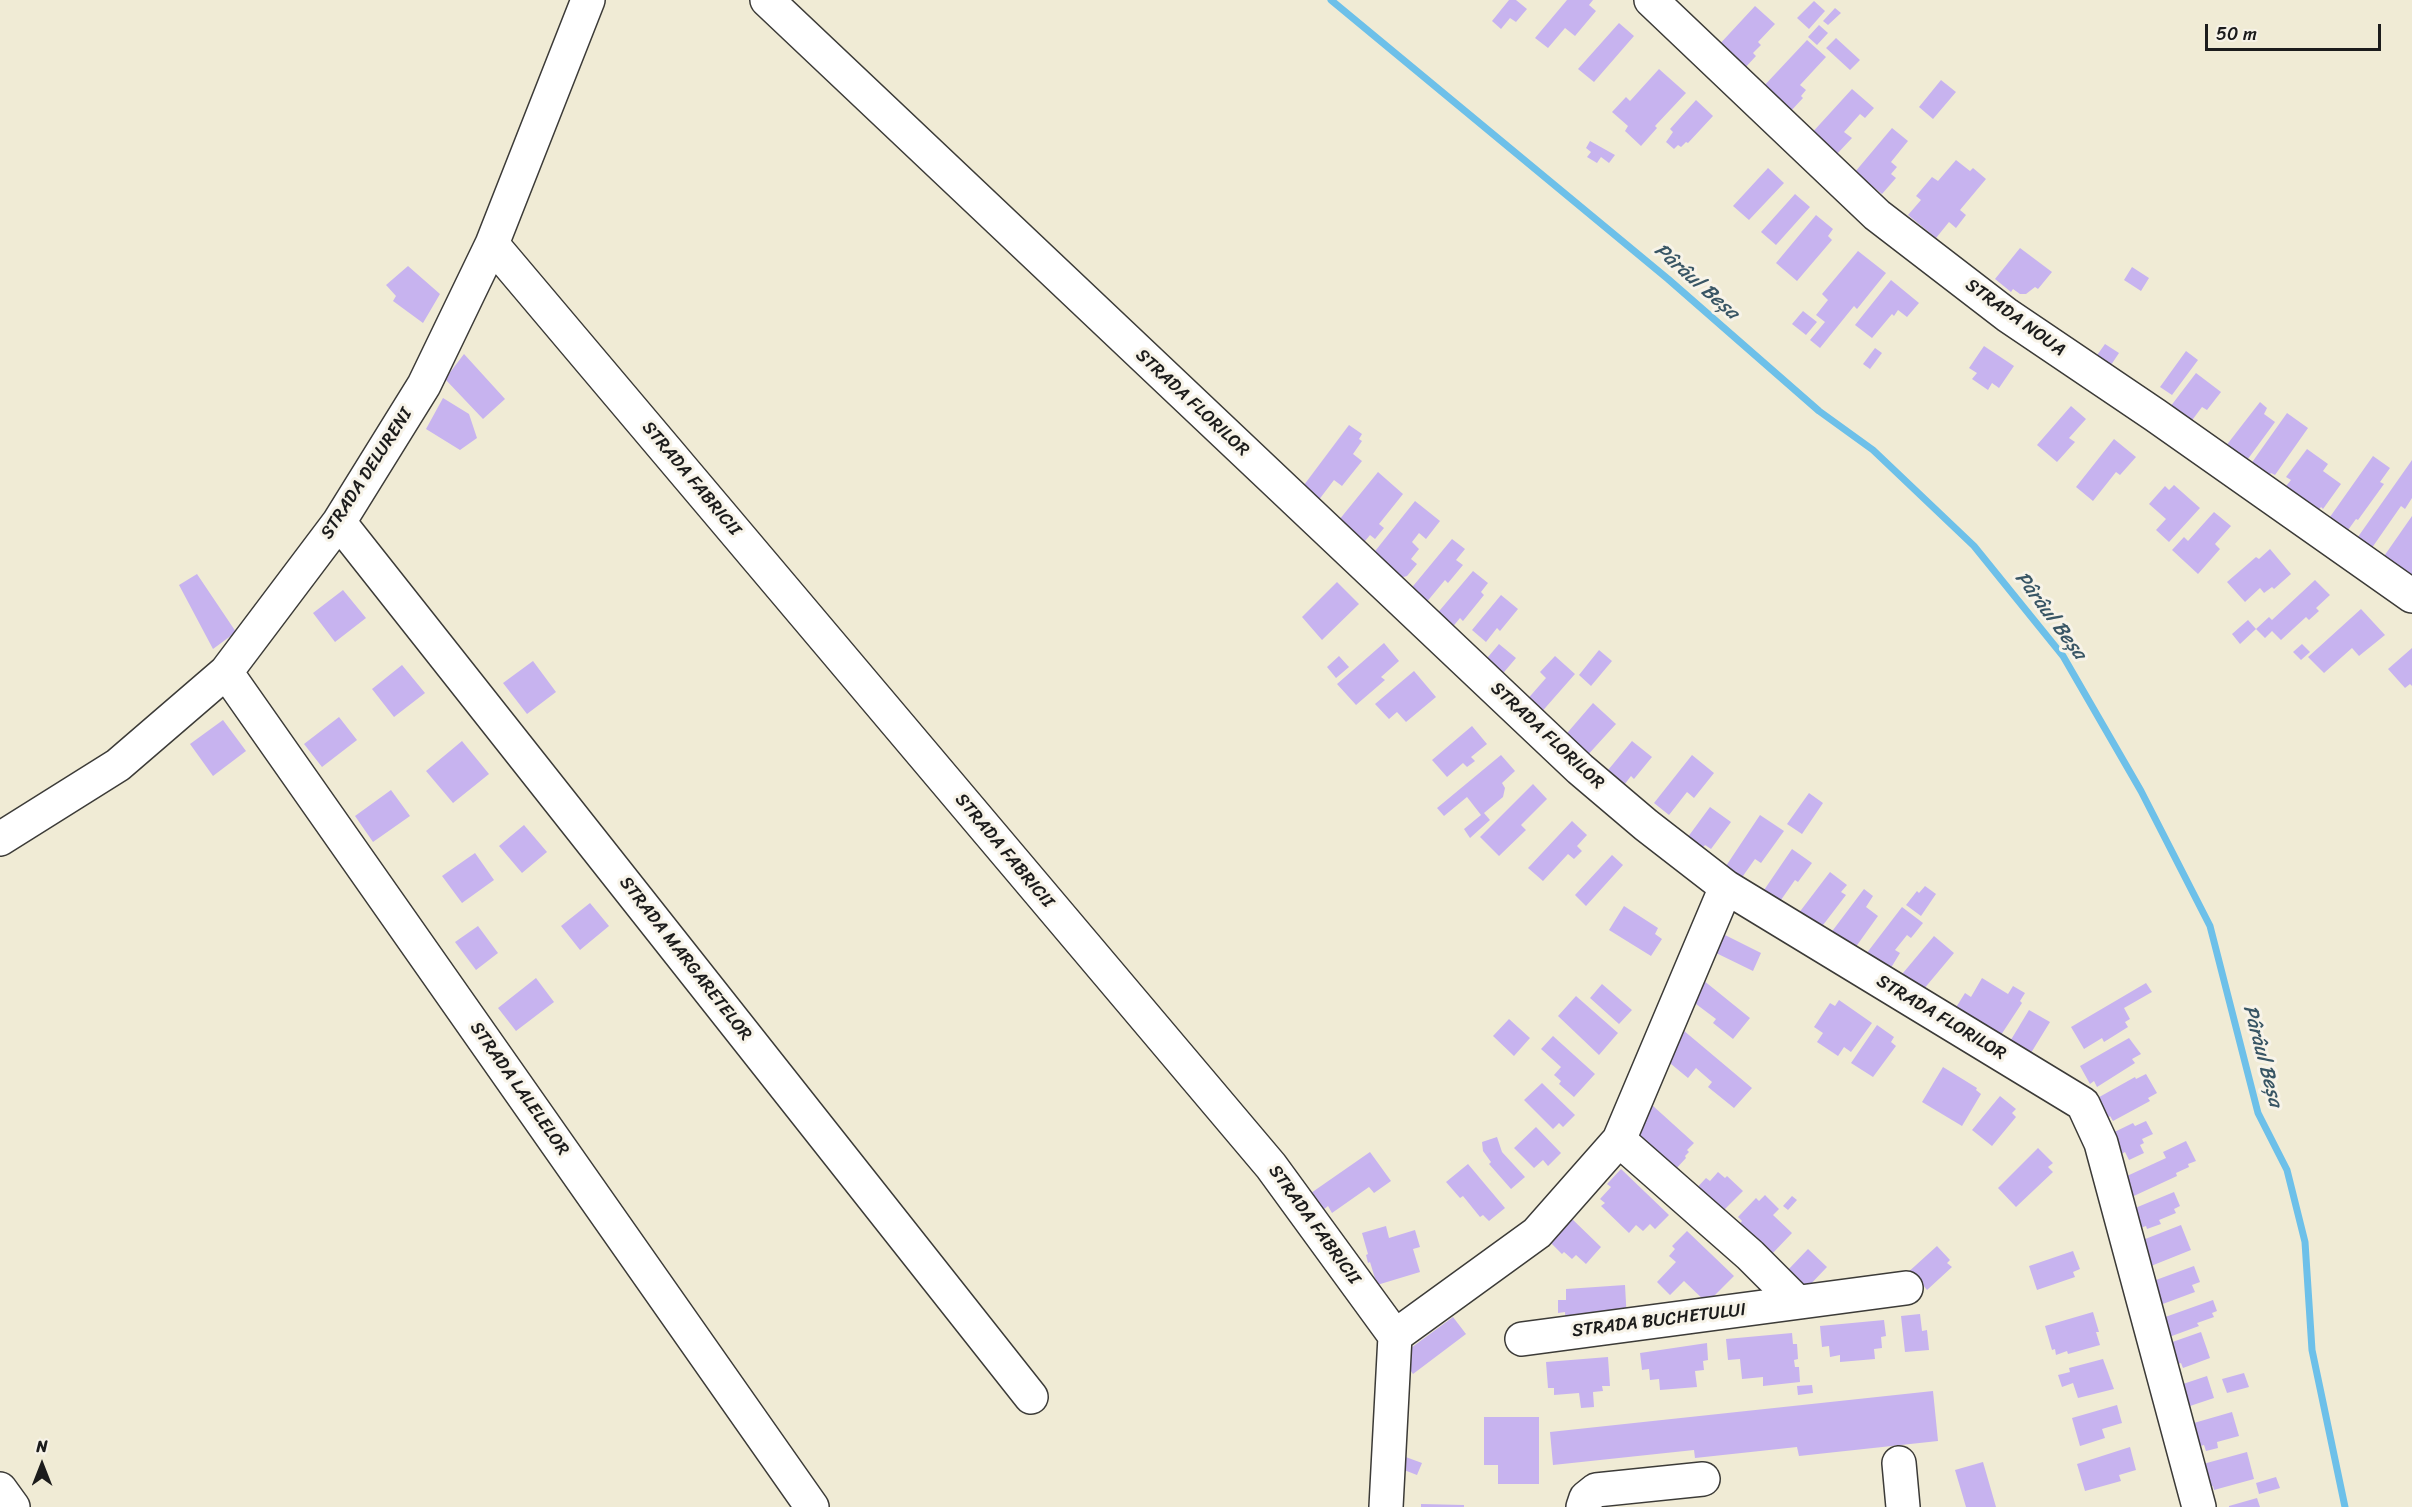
<!DOCTYPE html>
<html>
<head>
<meta charset="utf-8">
<style>
  body { margin:0 }
  #map { position:relative; width:2412px; height:1507px; overflow:hidden; background:#f0ebd5; font-family:Sriracha,sans-serif }
  canvas { display:block }
  .north { position:absolute; left:12px; top:1435px; width:60px; height:60px; -webkit-text-stroke:4px #f7f3e8; paint-order:stroke; rotate:0deg; font-size:16px; font-weight:700; line-height:24px; text-align:center; color:#1c1c1c }
  .north::after { content:''; display:block; margin:auto; width:21px; height:27px; background:#1c1c1c; clip-path:polygon(50% 0,100% 100%,50% 72%,0 100%) }
  .scale { position:absolute; left:2205px; top:24px; width:176px; height:27px; box-sizing:border-box; border:3px solid #1c1c1c; border-top:0; padding-left:8px; font-size:18px; line-height:21px; white-space:nowrap; color:#1c1c1c; -webkit-text-stroke:4px #f7f3e8; paint-order:stroke }
</style>
</head>
<body>
<div id="map">
<canvas width="2412" height="1507"></canvas>
<div class="north">N</div>
<div class="scale">50 m</div>
</div>
<script>
const ctx = document.querySelector('canvas').getContext('2d');
ctx.lineJoin = 'round';
const poly = rows => new Path2D(rows.map(r => 'M' + r).join(''));
function stroke(path, color, width, dash) { ctx.strokeStyle = color; ctx.lineWidth = width; ctx.lineCap = dash ? 'butt' : 'round'; ctx.setLineDash(dash || []); ctx.stroke(path); }
function fill(path, color) { ctx.fillStyle = color; ctx.fill(path, 'evenodd'); }
function drawText(font, color, halo, rows, align = 'center') {
  ctx.font = font + ' Sriracha,sans-serif'; ctx.lineWidth = 6; ctx.setLineDash([]); ctx.textBaseline = 'middle'; ctx.strokeStyle = halo; ctx.fillStyle = color; for (const [text, x, y, turn = 0] of rows) {
    ctx.save(); ctx.translate(x, y); ctx.rotate((+turn || 0) * Math.PI / 180); ctx.textAlign = isNaN(turn) ? turn : align; if (halo) ctx.strokeText(text, 0, 0); ctx.fillText(text, 0, 0); ctx.restore();
  }
}
stroke(poly([
  [1331,0,1668,279,1819,411,1873,450,1974,546,2063,656,2141,791,2210,926,2258,1113,2287,1170,2305,1242,2312,1350,2345,1507]
]), '#6dc0e9', 7);
fill(poly([
  [1509,0,1516,0,1527,9,1516,22,1510,18,1501,29,1492,21],
  [1567,0,1593,0,1589,5,1596,11,1575,36,1565,28,1548,48,1535,38],
  [1814,1,1825,11,1809,29,1797,18],
  [1755,6,1775,24,1758,42,1761,45,1753,53,1756,56,1743,70,1717,47],
  [1835,8,1841,13,1828,25,1823,21],
  [1619,23,1634,36,1594,82,1578,69],
  [1819,25,1828,33,1817,45,1808,37],
  [1836,38,1860,60,1850,70,1826,48],
  [1807,40,1826,57,1800,85,1806,90,1801,96,1803,98,1789,113,1762,88],
  [1659,69,1686,93,1655,126,1657,128,1641,146,1625,131,1628,126,1612,112,1626,97,1630,101],
  [1941,80,1956,92,1933,119,1919,107],
  [1852,89,1874,108,1865,118,1860,114,1844,132,1852,138,1835,156,1810,135],
  [1696,100,1713,116,1688,143,1686,142,1681,147,1678,145,1674,149,1666,142,1673,132,1670,129],
  [1892,128,1908,141,1891,162,1897,167,1891,174,1896,178,1882,194,1855,172],
  [1590,141,1615,155,1609,163,1601,157,1597,163,1587,157,1591,152,1586,148],
  [1956,160,1970,171,1973,168,1986,179,1960,210,1966,215,1956,228,1949,222,1936,238,1908,215,1921,200,1916,196,1932,177,1938,181],
  [1768,168,1784,183,1749,220,1733,206],
  [1795,194,1810,207,1776,245,1761,232],
  [1816,215,1833,229,1828,236,1832,240,1797,281,1776,263],
  [2020,248,2052,272,2038,289,2035,287,2026,294,2020,294,2013,289,2011,292,1995,279],
  [1858,251,1886,273,1857,309,1854,306,1820,348,1810,340,1825,322,1816,315,1828,300,1822,294],
  [408,266,440,294,423,323,393,301,396,296,386,285],
  [2132,267,2149,278,2141,291,2124,280],
  [1891,280,1919,303,1907,317,1898,310,1894,316,1892,314,1872,338,1855,325],
  [1803,311,1817,322,1806,335,1792,324],
  [2105,344,2119,353,2109,368,2095,358],
  [1984,346,2014,366,1999,388,1992,383,1988,390,1972,379,1977,373,1969,368],
  [1875,348,1882,353,1870,369,1863,364],
  [2186,351,2198,360,2172,395,2160,387],
  [464,354,505,399,483,419,445,379],
  [2196,373,2221,392,2207,410,2202,407,2190,423,2167,411],
  [443,398,469,414,477,438,460,450,426,429],
  [2260,402,2267,408,2264,414,2275,422,2245,463,2222,451],
  [2071,406,2086,419,2069,438,2075,442,2057,462,2037,445],
  [2287,413,2308,428,2275,475,2271,473,2265,480,2248,468],
  [1349,425,1362,434,1359,439,1362,441,1353,454,1362,461,1342,486,1334,480,1318,501,1301,489],
  [2114,439,2136,457,2120,475,2116,472,2093,501,2076,487],
  [2307,449,2328,464,2323,471,2341,484,2323,509,2321,507,2315,515,2282,491,2291,480,2286,477],
  [2373,456,2390,468,2380,482,2384,484,2358,520,2356,519,2343,537,2325,524],
  [2412,460,2412,498,2405,509,2401,506,2367,555,2353,544],
  [1378,472,1403,494,1379,524,1384,528,1375,539,1370,535,1361,546,1335,525],
  [2174,485,2200,508,2169,542,2156,530,2166,519,2149,504,2165,486,2169,490],
  [1415,501,1440,521,1426,539,1419,533,1412,542,1419,549,1411,559,1417,564,1407,576,1400,578,1372,555],
  [2214,512,2231,526,2215,544,2220,549,2198,574,2172,550,2184,537,2188,541],
  [2412,516,2412,575,2407,581,2380,562],
  [1452,539,1465,549,1456,560,1463,565,1448,583,1445,580,1425,604,1409,591],
  [2270,549,2291,574,2274,589,2272,587,2264,593,2260,588,2245,602,2227,582,2256,557,2259,559],
  [1473,571,1488,583,1481,592,1484,595,1463,621,1460,618,1451,629,1435,616],
  [197,574,236,632,213,649,179,585],
  [2315,580,2330,595,2316,608,2319,611,2309,620,2306,617,2281,640,2272,631,2265,638,2256,629,2269,617,2272,620],
  [1337,582,1359,604,1322,640,1302,617],
  [343,590,366,618,335,642,313,613],
  [1501,595,1518,609,1500,631,1497,628,1486,642,1472,630],
  [2361,609,2385,635,2359,656,2352,648,2324,673,2308,657],
  [2248,620,2256,629,2240,644,2232,634],
  [1384,643,1399,661,1381,677,1385,680,1356,705,1337,684],
  [1499,644,1516,658,1499,678,1483,663],
  [2302,644,2310,652,2301,660,2293,652],
  [2412,648,2412,686,2410,684,2405,688,2388,669],
  [1599,650,1612,661,1591,686,1579,675],
  [1339,656,1349,667,1336,678,1327,667],
  [1555,656,1575,674,1539,715,1525,702,1546,678,1540,672],
  [533,661,556,692,527,714,503,683],
  [402,665,425,693,394,717,372,689],
  [1414,671,1436,697,1406,722,1397,712,1389,719,1375,704],
  [1593,703,1616,724,1585,758,1562,739],
  [339,717,357,740,322,767,304,744],
  [223,720,246,751,213,776,190,744],
  [1472,726,1487,744,1471,757,1475,761,1467,767,1463,763,1447,777,1432,760],
  [462,741,489,774,453,803,426,771],
  [1632,741,1652,757,1634,779,1631,776,1621,789,1604,775],
  [1501,755,1515,771,1502,783,1505,788,1503,797,1484,813,1490,820,1470,838,1464,829,1481,815,1467,797,1444,816,1437,808],
  [1692,755,1714,773,1694,798,1687,792,1669,815,1654,803],
  [1533,784,1547,799,1521,825,1526,830,1499,856,1480,837],
  [391,790,410,816,373,842,355,816],
  [1809,793,1823,803,1802,834,1787,824],
  [1710,807,1731,822,1711,849,1705,845,1696,856,1682,845],
  [1760,815,1784,831,1761,863,1755,859,1738,883,1722,872],
  [1572,821,1587,835,1577,846,1582,851,1574,859,1568,854,1543,881,1528,868],
  [524,825,547,852,522,873,499,846],
  [1792,849,1812,863,1798,882,1795,880,1776,907,1760,896],
  [475,853,494,880,462,903,442,876],
  [1612,855,1623,865,1586,906,1575,895],
  [1830,872,1847,885,1841,892,1846,895,1820,929,1795,918],
  [1925,886,1936,894,1921,916,1906,905,1917,891,1919,893],
  [1864,889,1873,896,1866,907,1878,916,1855,948,1827,938],
  [590,903,609,926,580,950,561,926],
  [1624,906,1658,928,1655,934,1662,939,1651,956,1609,930],
  [1902,907,1923,923,1911,938,1907,935,1895,950,1900,953,1886,976,1863,958],
  [478,926,498,953,476,970,455,942],
  [1721,933,1761,953,1753,971,1712,951],
  [1934,936,1954,953,1918,996,1898,979],
  [536,978,554,1002,516,1031,498,1008],
  [1982,978,2008,994,2013,986,2025,993,2020,1001,2022,1003,2001,1035,1994,1030,1987,1041,1955,1009,1965,993,1971,997],
  [1703,980,1750,1018,1733,1039,1713,1023,1716,1019,1692,1001],
  [2146,983,2152,992,2124,1008,2130,1019,2125,1022,2128,1027,2104,1042,2102,1038,2084,1049,2071,1027],
  [1602,984,1632,1010,1619,1024,1590,998],
  [1576,996,1618,1033,1599,1055,1558,1016],
  [1839,1000,1872,1023,1851,1052,1844,1047,1838,1056,1817,1042,1823,1033,1814,1027,1830,1003,1835,1006],
  [2029,1010,2050,1022,2026,1061,2006,1048],
  [1509,1019,1530,1038,1514,1056,1493,1036],
  [1877,1025,1894,1037,1891,1042,1896,1046,1873,1077,1851,1063],
  [1683,1030,1752,1088,1734,1108,1708,1087,1712,1082,1696,1068,1688,1078,1665,1059],
  [1553,1036,1595,1074,1574,1097,1559,1084,1561,1081,1554,1075,1561,1067,1541,1049],
  [2129,1038,2141,1054,2132,1059,2135,1063,2097,1087,2094,1081,2090,1084,2080,1066],
  [1943,1067,1977,1088,1976,1090,1981,1094,1962,1126,1922,1102],
  [2146,1074,2157,1093,2148,1098,2150,1101,2113,1121,2110,1116,2105,1120,2094,1100,2135,1077,2136,1079],
  [1542,1083,1575,1115,1563,1127,1559,1123,1553,1129,1524,1100],
  [2000,1096,2016,1109,2012,1113,2016,1117,1992,1146,1972,1130],
  [1652,1105,1694,1143,1687,1150,1689,1152,1685,1156,1686,1158,1673,1172,1625,1128],
  [2146,1121,2153,1134,2142,1139,2144,1143,2140,1145,2144,1153,2129,1160,2125,1152,2111,1159,2100,1139,2133,1123,2135,1126],
  [1536,1127,1561,1153,1548,1166,1543,1160,1534,1168,1514,1148],
  [1497,1137,1502,1152,1525,1177,1511,1189,1489,1164,1491,1162,1483,1151,1482,1142],
  [2186,1141,2196,1161,2188,1164,2189,1167,2176,1173,2177,1176,2123,1201,2114,1182,2166,1158,2163,1152],
  [2038,1148,2053,1163,2048,1167,2053,1172,2016,1207,1998,1188],
  [1370,1152,1391,1181,1374,1193,1369,1187,1332,1213,1328,1206,1323,1210,1311,1193],
  [1468,1164,1505,1208,1489,1221,1483,1215,1480,1217,1463,1196,1460,1198,1446,1182],
  [1621,1169,1669,1215,1655,1229,1650,1224,1643,1231,1636,1225,1629,1233,1601,1206,1605,1203,1600,1199,1611,1187,1607,1184],
  [1718,1172,1725,1178,1727,1176,1743,1191,1718,1216,1693,1192,1706,1178,1710,1181],
  [2174,1192,2180,1206,2174,1209,2176,1213,2159,1220,2161,1224,2147,1229,2146,1226,2131,1231,2123,1213],
  [1765,1195,1779,1209,1773,1215,1792,1233,1772,1254,1735,1229,1742,1221,1738,1217,1756,1198,1759,1201],
  [1792,1196,1797,1200,1788,1210,1783,1206],
  [1570,1217,1601,1247,1586,1264,1576,1255,1572,1259,1564,1252,1562,1254,1548,1240],
  [2181,1225,2191,1250,2151,1266,2135,1243],
  [1386,1226,1389,1238,1415,1230,1420,1247,1413,1249,1420,1272,1377,1285,1370,1262,1368,1263,1366,1255,1368,1254,1362,1233],
  [1687,1231,1734,1276,1707,1303,1684,1281,1670,1295,1657,1282,1676,1262,1669,1256,1675,1249,1672,1246],
  [1937,1246,1950,1260,1947,1263,1952,1267,1927,1290,1923,1285,1918,1289,1905,1275],
  [1808,1249,1827,1267,1805,1290,1786,1272],
  [2073,1251,2080,1269,2073,1272,2075,1277,2037,1290,2029,1266],
  [2194,1266,2200,1282,2192,1285,2195,1292,2160,1305,2145,1284],
  [1625,1285,1627,1321,1566,1328,1565,1312,1558,1313,1558,1300,1566,1300,1566,1289],
  [2213,1300,2217,1311,2212,1313,2214,1317,2197,1323,2199,1326,2161,1340,2154,1321],
  [2093,1312,2099,1332,2096,1332,2100,1345,2068,1354,2067,1351,2056,1355,2055,1349,2052,1350,2045,1326],
  [1920,1314,1922,1331,1927,1330,1929,1350,1905,1352,1901,1316],
  [1453,1317,1466,1334,1413,1374,1400,1356],
  [1884,1320,1886,1336,1881,1337,1882,1348,1874,1349,1875,1359,1840,1362,1840,1355,1830,1357,1829,1346,1822,1347,1820,1326],
  [2201,1332,2210,1358,2183,1368,2181,1363,2166,1368,2158,1347],
  [1792,1333,1793,1344,1797,1344,1798,1359,1794,1360,1795,1367,1799,1367,1800,1382,1763,1386,1763,1377,1742,1379,1740,1359,1728,1360,1726,1339],
  [1707,1343,1708,1360,1703,1361,1704,1370,1695,1371,1697,1387,1660,1390,1659,1379,1650,1380,1649,1369,1642,1370,1640,1353],
  [1608,1357,1610,1386,1602,1386,1603,1391,1593,1392,1594,1407,1581,1408,1579,1393,1554,1395,1554,1388,1548,1388,1546,1362],
  [2103,1359,2114,1389,2078,1398,2073,1383,2062,1387,2058,1375,2070,1372,2069,1368],
  [2244,1373,2249,1387,2227,1393,2222,1379],
  [2207,1376,2214,1398,2184,1408,2168,1389],
  [1812,1385,1813,1393,1798,1395,1797,1386],
  [1933,1391,1938,1441,1799,1456,1797,1447,1695,1458,1694,1450,1553,1465,1550,1432],
  [2117,1405,2122,1423,2102,1429,2105,1438,2080,1446,2072,1418],
  [2232,1412,2239,1436,2217,1442,2218,1448,2206,1451,2204,1445,2186,1450,2180,1427],
  [1484,1417,1539,1417,1539,1484,1498,1484,1498,1465,1484,1465],
  [2130,1447,2136,1470,2119,1475,2121,1481,2085,1491,2077,1464],
  [2247,1452,2254,1479,2214,1490,2213,1486,2198,1491,2192,1467],
  [1403,1456,1422,1463,1417,1475,1404,1470],
  [1983,1462,1996,1507,1966,1507,1955,1470],
  [2276,1477,2280,1488,2259,1494,2256,1483],
  [2257,1498,2260,1507,2229,1507,2229,1506],
  [1421,1504,1464,1505,1464,1507,1421,1507]
]), '#c7b3ef');
const minor = poly([
  [767,0,1580,769,1646,825,1726,887,2083,1104,2101,1143,2199,1507],
  [1651,0,1877,215,2007,315,2155,415,2412,596],
  [492,244,1271,1166,1395,1336,1386,1507],
  [339,522,1031,1397],
  [226,672,812,1507],
  [0,839,118,765,226,672,339,522,424,385,492,244,588,0],
  [1619,1140,1750,1255,1797,1302],
  [1395,1336,1537,1233,1619,1140,1726,887],
  [1522,1339,1906,1288],
  [1899,1463,1903,1507],
  [0,1489,13,1507],
  [1583,1507,1586,1498,1596,1490,1703,1479]
]);
stroke(minor, '#3c3b38', 36);
stroke(minor, '#fff', 33);
drawText('18px', '#1c1c1c', '#f7f3e8', [
  ["STRADA NOUA",2015,318,36],
  ["STRADA FLORILOR",1192,403,43],
  ["STRADA DELURENI",367,474,-57],
  ["STRADA FABRICII",691,479,50],
  ["STRADA FLORILOR",1547,736,43],
  ["STRADA FABRICII",1004,851,50],
  ["STRADA MARGARETELOR",685,959,52],
  ["STRADA FLORILOR",1941,1018,31],
  ["STRADA LALELELOR",519,1089,55],
  ["STRADA FABRICII",1314,1225,54],
  ["STRADA BUCHETULUI",1659,1321,-7]
]);
drawText('italic 20px', '#385564', '#f7f3e8', [
  ["Pârâul Beșa",1696,282,41],
  ["Pârâul Beșa",2050,616,53],
  ["Pârâul Beșa",2262,1056,75]
]);
</script>
</body>
</html>
